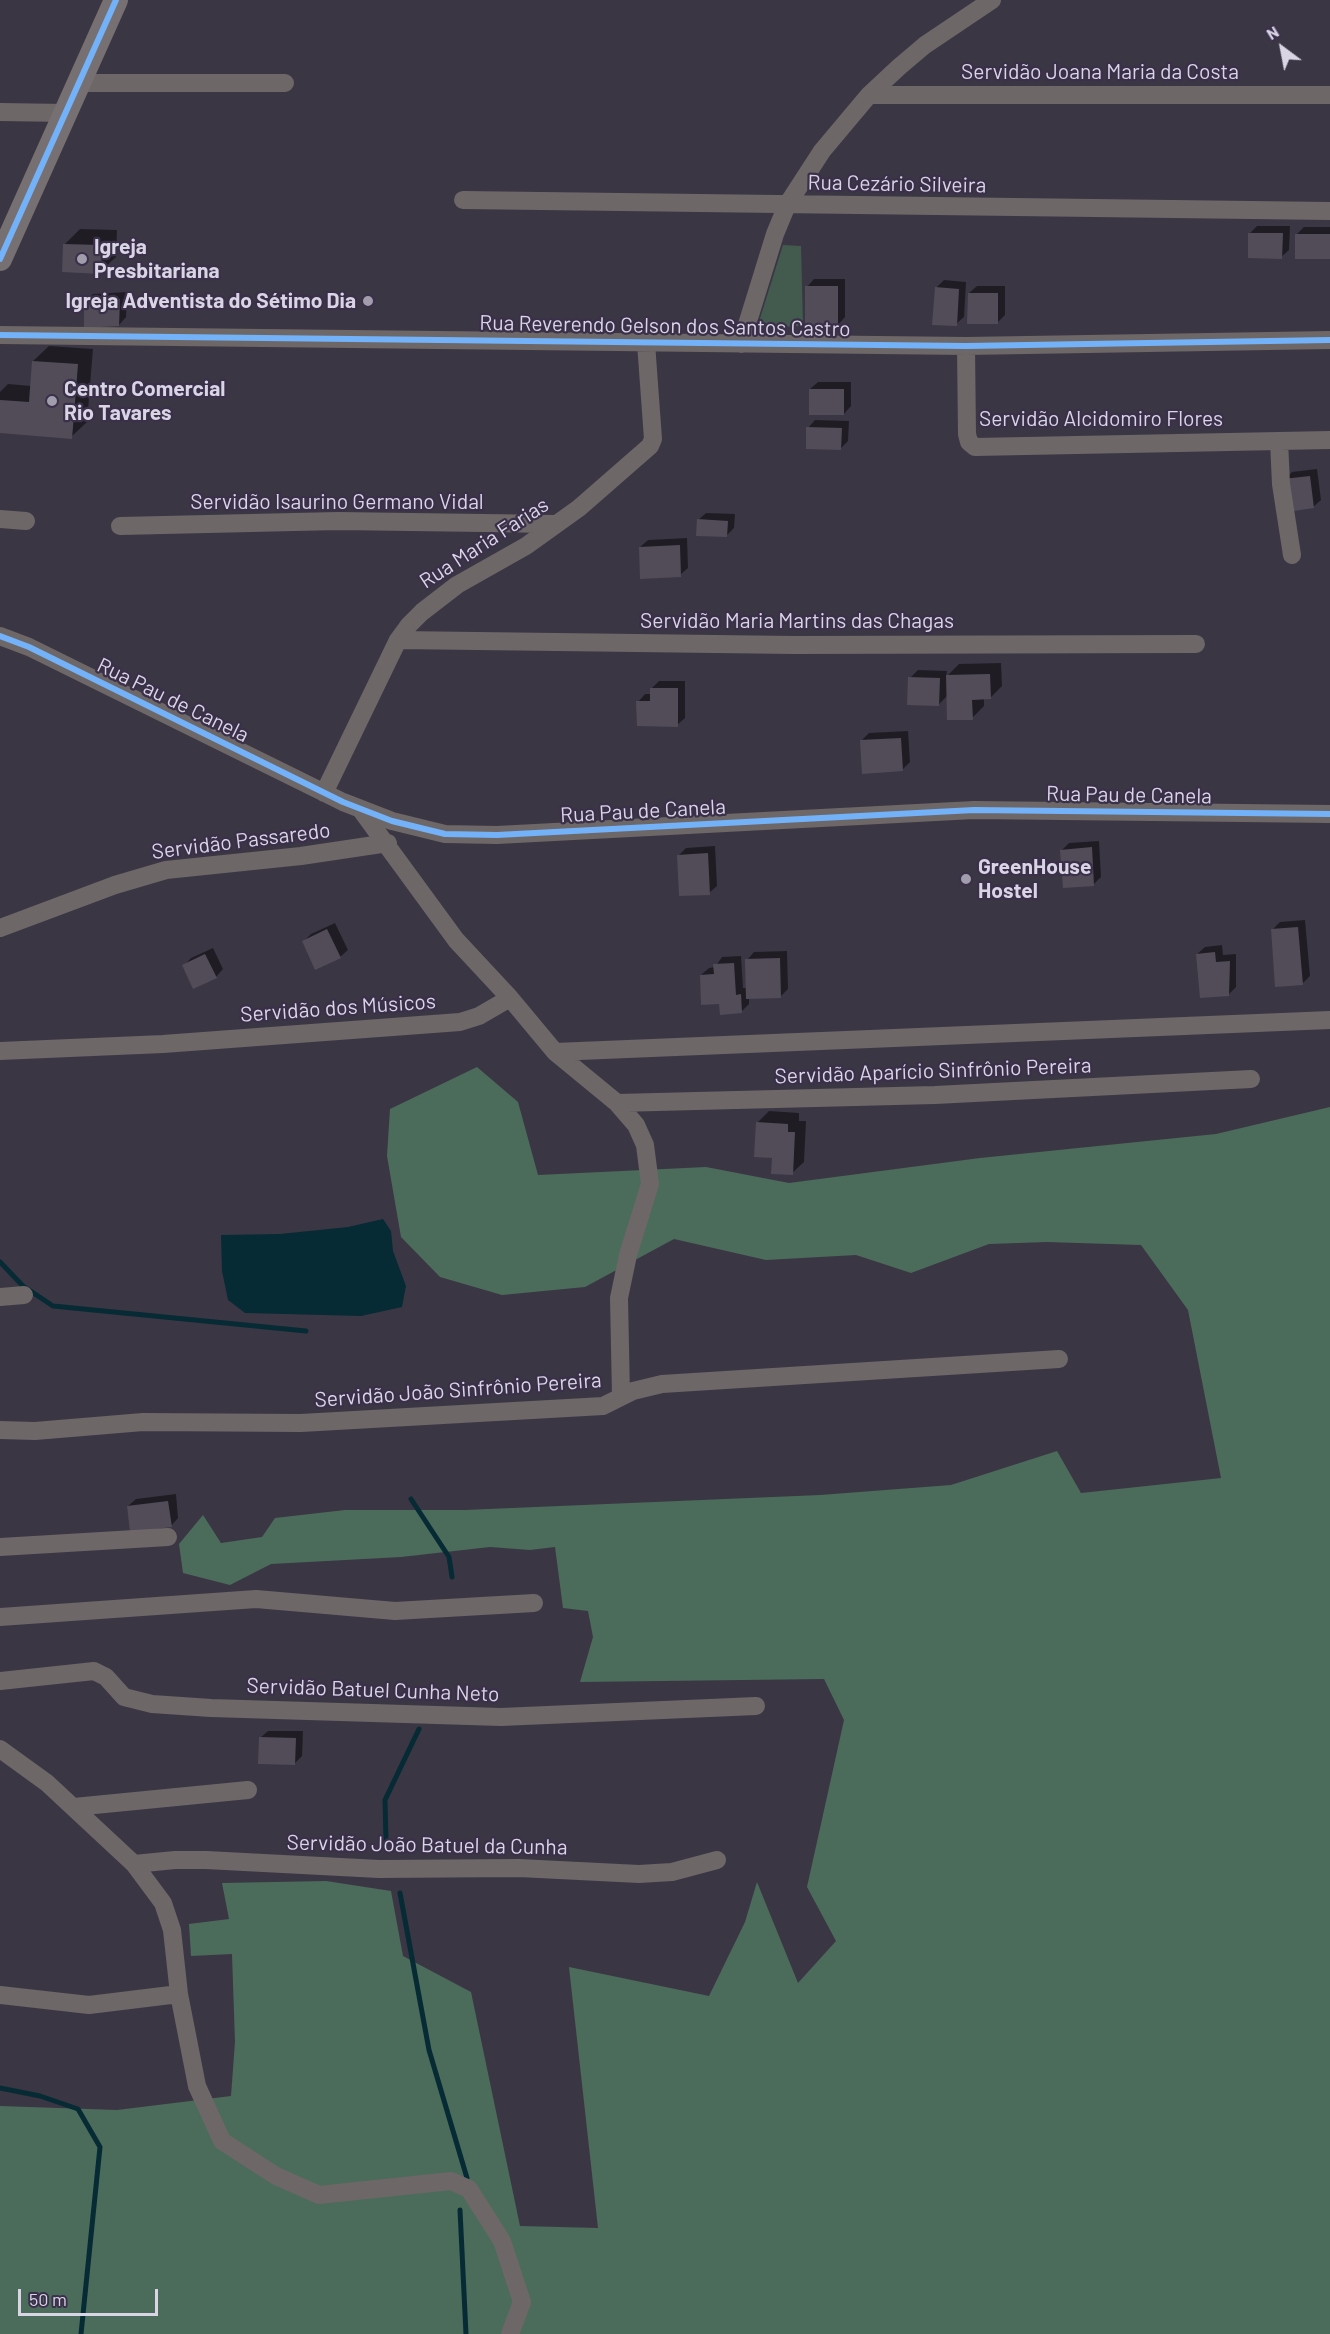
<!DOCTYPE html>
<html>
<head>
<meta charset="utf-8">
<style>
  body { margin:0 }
  #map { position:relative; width:1330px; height:2334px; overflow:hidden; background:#3b3644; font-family:Barlow,sans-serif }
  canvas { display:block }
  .north { position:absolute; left:1252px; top:18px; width:60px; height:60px; -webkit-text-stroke:4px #3a304a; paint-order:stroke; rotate:328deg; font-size:16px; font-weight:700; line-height:24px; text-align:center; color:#dad5e5 }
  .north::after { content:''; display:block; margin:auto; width:21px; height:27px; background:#dad5e5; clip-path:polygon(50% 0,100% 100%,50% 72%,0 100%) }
  .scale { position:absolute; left:18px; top:2289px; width:140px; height:27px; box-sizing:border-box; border:3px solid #dad5e5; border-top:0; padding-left:8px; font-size:18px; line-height:21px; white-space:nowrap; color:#dad5e5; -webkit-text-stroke:4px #3a304a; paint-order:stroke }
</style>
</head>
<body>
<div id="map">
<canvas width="1330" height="2334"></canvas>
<div class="north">N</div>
<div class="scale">50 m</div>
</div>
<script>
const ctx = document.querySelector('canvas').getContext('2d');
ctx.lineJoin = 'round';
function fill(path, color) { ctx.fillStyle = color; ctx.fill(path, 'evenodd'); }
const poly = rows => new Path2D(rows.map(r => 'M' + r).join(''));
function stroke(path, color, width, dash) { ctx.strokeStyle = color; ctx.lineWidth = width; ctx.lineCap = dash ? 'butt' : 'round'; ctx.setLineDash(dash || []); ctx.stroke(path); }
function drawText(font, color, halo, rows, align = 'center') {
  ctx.font = font + ' Barlow,sans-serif'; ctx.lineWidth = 4.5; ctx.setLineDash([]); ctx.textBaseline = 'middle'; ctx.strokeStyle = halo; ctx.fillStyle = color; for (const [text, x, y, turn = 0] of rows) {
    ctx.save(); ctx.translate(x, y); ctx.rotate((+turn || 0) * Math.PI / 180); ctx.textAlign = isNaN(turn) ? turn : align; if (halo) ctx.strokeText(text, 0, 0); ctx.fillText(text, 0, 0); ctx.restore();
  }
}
fill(poly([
  [783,245,801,246,803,326,757,328]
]), '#425b4e');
fill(poly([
  [477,1067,518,1102,538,1175,706,1167,789,1183,980,1158,1216,1134,1330,1107,1330,2334,0,2334,0,2106,117,2110,231,2096,235,2042,232,1954,191,1956,189,1924,229,1919,222,1883,326,1881,391,1891,403,1956,471,1992,520,2226,598,2228,569,1967,709,1996,745,1922,757,1882,798,1983,836,1941,807,1887,844,1720,824,1679,580,1682,593,1637,588,1611,563,1608,555,1547,530,1550,490,1547,401,1557,271,1564,230,1585,183,1573,179,1544,203,1515,221,1543,262,1537,275,1518,345,1510,465,1510,820,1495,951,1485,1057,1451,1081,1493,1221,1478,1188,1310,1141,1245,1047,1242,989,1244,911,1273,856,1255,766,1260,674,1239,585,1287,502,1295,440,1277,401,1237,387,1156,390,1109]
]), '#4b6c5b');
fill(poly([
  [383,1219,391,1231,393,1251,406,1286,402,1307,361,1316,245,1313,228,1300,222,1271,221,1235,280,1234,348,1227]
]), '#062b35');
fill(poly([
  [1257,226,1290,226,1289,250,1281,257,1250,233],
  [1304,227,1330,227,1330,258,1296,235],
  [80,229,117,230,116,257,100,272,65,244],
  [814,279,845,279,845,317,838,325,807,287],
  [944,280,966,282,964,317,956,324,936,288],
  [977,286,1005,286,1005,315,997,323,969,293],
  [127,292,126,317,119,325,85,302,93,294],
  [49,346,93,349,87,422,71,437,0,432,0,392,8,384,31,386,33,361],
  [818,382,851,382,851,406,844,414,810,389],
  [815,420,849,421,848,441,841,448,808,428],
  [1317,469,1321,500,1313,507,1285,480,1292,472],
  [706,513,735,514,734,528,726,536,698,520],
  [687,538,688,568,680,575,640,547,648,540],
  [1001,663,1002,686,990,698,984,698,984,706,972,718,948,695,938,705,910,678,918,670,947,671,946,677,959,664],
  [659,681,685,681,685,718,677,725,638,702,645,694,651,694,651,689],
  [908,731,910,762,902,770,861,741,869,733],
  [1099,841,1101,877,1093,885,1062,850,1069,843],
  [715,846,717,886,709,893,679,855,686,848],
  [1305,920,1310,976,1302,984,1272,930,1280,922],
  [335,923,348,950,340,957,304,941,311,934],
  [1222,945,1223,955,1236,954,1236,987,1229,994,1197,954,1205,947],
  [213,948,223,969,216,977,184,966,191,958],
  [787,951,788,989,780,997,749,998,749,1004,741,1012,721,1003,701,975,709,968,715,967,722,957,741,956,743,988,747,988,747,960,754,952],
  [769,1111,799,1113,799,1121,806,1121,804,1162,792,1173,773,1156,757,1123],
  [176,1494,178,1518,171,1526,128,1506,136,1499],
  [268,1731,303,1731,302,1756,295,1763,260,1738]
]), '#0007');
stroke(poly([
  [0,1262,23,1286,53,1306,306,1331],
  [411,1499,449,1557,452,1577],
  [386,1841,385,1800,419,1729],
  [400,1893,429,2050,467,2178],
  [0,2088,40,2096,78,2109,100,2147,81,2334],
  [460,2210,466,2334]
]), '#062b35', 5);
fill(poly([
  [1248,233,1283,233,1282,259,1248,258],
  [1295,234,1330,234,1330,259,1295,259],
  [63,244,102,245,101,274,62,272],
  [805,286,838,286,838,326,805,326],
  [935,287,959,289,957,326,932,325],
  [968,293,998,293,998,324,967,324],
  [120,299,119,326,84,328,84,301],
  [32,361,78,364,72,439,0,433,0,400,29,402],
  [809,389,844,389,844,415,809,415],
  [806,427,842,428,841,450,806,449],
  [1310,476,1314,508,1287,512,1283,479],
  [697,519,728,521,727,537,696,536],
  [680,545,681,577,640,579,639,547],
  [990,674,991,699,972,700,973,720,947,720,946,675],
  [908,677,940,678,939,706,907,705],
  [650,688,678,688,678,727,637,726,636,701,650,701],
  [901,738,903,771,862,774,860,740],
  [1092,847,1094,886,1063,888,1060,850],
  [708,853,710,895,679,896,677,855],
  [1298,927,1303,985,1275,987,1271,929],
  [327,929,341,958,315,970,302,941],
  [1215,952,1216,962,1230,961,1229,996,1200,998,1196,954],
  [205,954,217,978,193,989,182,965],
  [780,958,781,998,746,999,745,959],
  [734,963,736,995,741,994,742,1013,720,1015,719,1004,701,1005,700,975,714,974,713,964],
  [756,1122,788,1124,788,1132,795,1132,793,1175,771,1174,772,1158,754,1157],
  [168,1501,172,1527,130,1532,127,1506],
  [259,1737,296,1738,295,1765,258,1764]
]), '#524c58');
stroke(poly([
  [80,83,285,83],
  [869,95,1330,95],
  [0,112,66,113],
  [463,200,1330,211],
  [0,335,966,346,1330,340],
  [741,344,775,234,787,205,822,151,869,95,899,67,925,45,992,0],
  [966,346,967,434,969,442,975,447,1330,440],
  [1279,441,1281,484,1292,555],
  [0,519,26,521],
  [120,526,338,521,555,524],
  [0,636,29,647,343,802,392,821,445,834,497,835,974,810,1330,814],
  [398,640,794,645,1196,644],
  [324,793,398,640,409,625,422,612,457,585,526,546,579,508,650,446,653,439,646,343],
  [361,810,456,940,510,998,555,1052,617,1103,636,1125,645,1145,650,1184,628,1255,619,1298,621,1396],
  [0,928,115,885,166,870,301,856,388,843],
  [0,1051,163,1044,460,1022,479,1016,510,998],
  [555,1052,1330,1020],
  [617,1103,935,1095,1251,1079],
  [0,1297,24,1295],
  [0,1430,35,1431,143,1422,301,1423,603,1406,633,1391,662,1384,1059,1359],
  [0,1547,168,1537],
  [0,1617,256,1599,395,1611,534,1603],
  [0,1681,94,1671,106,1677,124,1697,152,1704,211,1708,501,1717,756,1706],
  [0,1749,47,1783,134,1864,163,1903,172,1930,179,1994,197,2086,222,2141,276,2176,319,2195,451,2181,469,2189,502,2241,522,2302,510,2334],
  [74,1807,248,1790],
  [134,1864,175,1860,206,1860,379,1869,519,1868,639,1874,672,1872,717,1860],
  [0,1995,89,2005,179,1994]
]), '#6d6768', 18);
stroke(poly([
  [0,259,116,0]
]), '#777072', 24);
stroke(poly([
  [0,259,116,0],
  [0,335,966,346,1330,340],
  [0,636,29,647,343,802,392,821,445,834,497,835,974,810,1330,814]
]), '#73b2f8', 6);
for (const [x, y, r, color] of [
  [82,259,6,"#a29dad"],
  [368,301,6,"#a29dad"],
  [52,401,6,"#a29dad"],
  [966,879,6,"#a29dad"]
]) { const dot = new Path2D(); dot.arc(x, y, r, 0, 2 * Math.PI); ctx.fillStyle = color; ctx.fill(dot); stroke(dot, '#3a304a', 2); }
drawText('21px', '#dad5e5', '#3a304a', [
  ["Servidão Joana Maria da Costa",1100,72],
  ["Rua Cezário Silveira",897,184,1],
  ["Rua Reverendo Gelson dos Santos Castro",665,326,1],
  ["Servidão Alcidomiro Flores",1101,419],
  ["Servidão Isaurino Germano Vidal",337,502],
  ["Rua Maria Farias",484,543,-33],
  ["Servidão Maria Martins das Chagas",797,621],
  ["Rua Pau de Canela",173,700,26],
  ["Rua Pau de Canela",1129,795,1],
  ["Rua Pau de Canela",643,811,-3],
  ["Servidão Passaredo",241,841,-7],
  ["Servidão dos Músicos",338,1008,-4],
  ["Servidão Aparício Sinfrônio Pereira",933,1071,-2],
  ["Servidão João Sinfrônio Pereira",458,1390,-4],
  ["Servidão Batuel Cunha Neto",373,1690,2],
  ["Servidão João Batuel da Cunha",427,1845,1]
]);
drawText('bold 21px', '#dad5e5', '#3a304a', [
  ["Igreja",94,247],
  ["Presbitariana",94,271],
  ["Igreja Adventista do Sétimo Dia",356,301,"right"],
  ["Centro Comercial",64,389],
  ["Rio Tavares",64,413],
  ["GreenHouse",978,867],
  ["Hostel",978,891]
], 'left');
</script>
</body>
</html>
